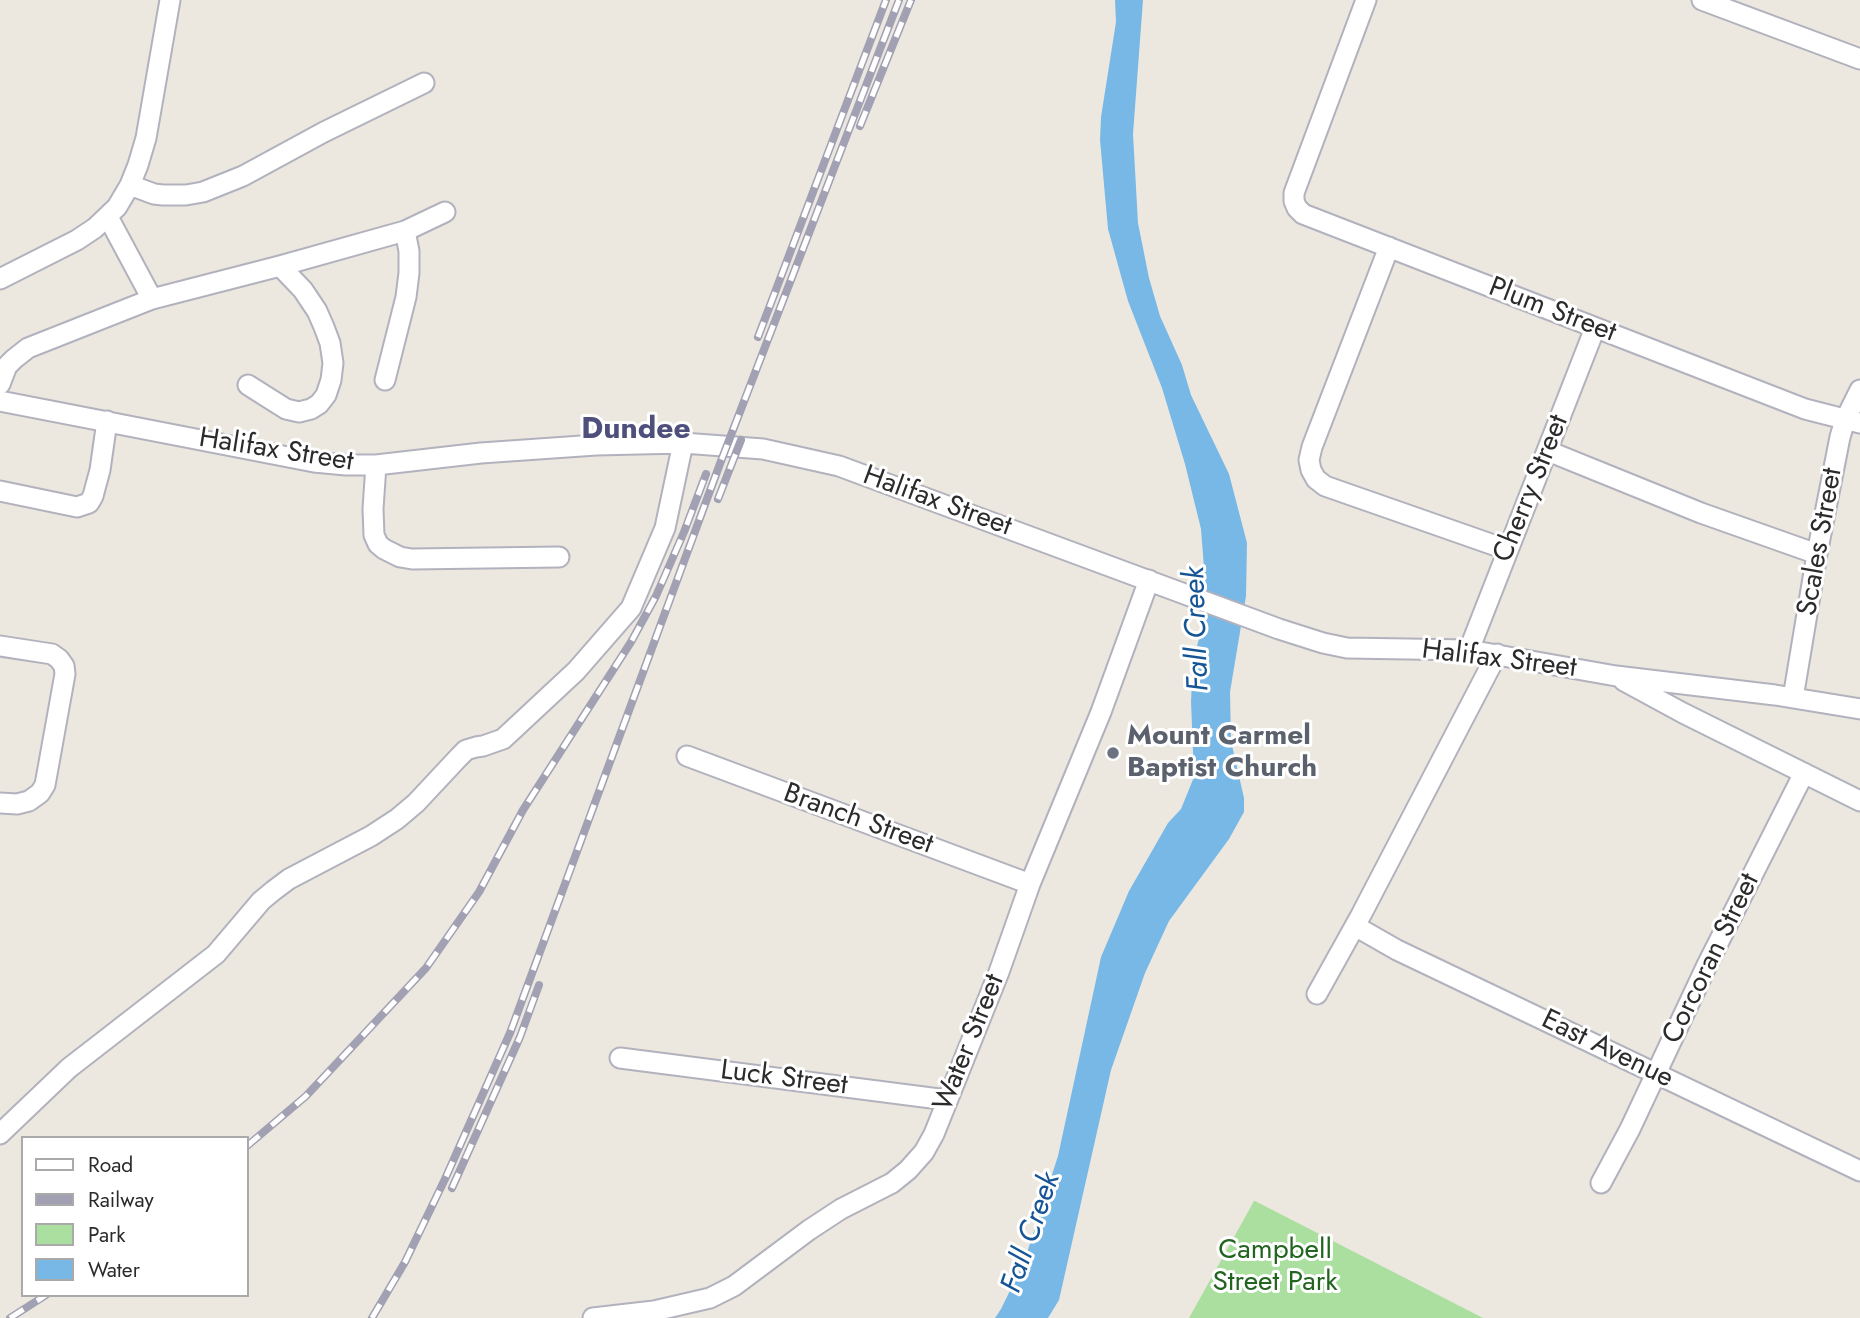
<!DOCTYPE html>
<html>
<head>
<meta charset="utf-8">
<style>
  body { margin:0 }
  #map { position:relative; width:1860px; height:1318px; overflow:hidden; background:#ece8df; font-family:Jost,sans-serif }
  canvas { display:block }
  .legend { position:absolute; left:21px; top:1136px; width:228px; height:161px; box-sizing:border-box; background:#fff; border:2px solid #aaa; margin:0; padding:9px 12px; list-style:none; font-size:21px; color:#2b2b2b }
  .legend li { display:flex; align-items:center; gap:14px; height:35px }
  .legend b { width:35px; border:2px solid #aaa }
</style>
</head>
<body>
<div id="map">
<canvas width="1860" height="1318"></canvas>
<ul class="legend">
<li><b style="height:9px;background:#fff"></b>Road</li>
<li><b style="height:9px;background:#a2a1b4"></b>Railway</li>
<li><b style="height:19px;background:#aadf9f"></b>Park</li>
<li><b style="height:19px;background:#78b8e7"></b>Water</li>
</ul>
</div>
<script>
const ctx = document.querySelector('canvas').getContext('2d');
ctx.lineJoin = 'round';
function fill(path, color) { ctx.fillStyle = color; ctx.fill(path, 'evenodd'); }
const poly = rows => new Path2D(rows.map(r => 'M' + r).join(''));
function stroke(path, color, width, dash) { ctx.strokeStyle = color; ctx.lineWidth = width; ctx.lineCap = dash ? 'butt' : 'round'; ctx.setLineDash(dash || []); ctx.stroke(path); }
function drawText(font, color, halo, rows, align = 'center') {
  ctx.font = font + ' Jost,sans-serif'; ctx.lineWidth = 6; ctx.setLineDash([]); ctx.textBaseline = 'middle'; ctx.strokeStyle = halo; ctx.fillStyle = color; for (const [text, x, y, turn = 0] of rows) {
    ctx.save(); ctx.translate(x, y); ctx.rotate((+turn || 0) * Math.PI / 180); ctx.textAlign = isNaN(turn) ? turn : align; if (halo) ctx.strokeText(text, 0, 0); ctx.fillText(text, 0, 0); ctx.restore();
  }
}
fill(poly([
  [1254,1201,1255,1201,1483,1318,1189,1318]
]), '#aadf9f');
fill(poly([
  [1115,0,1143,0,1133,134,1138,223,1149,278,1160,316,1182,365,1191,395,1229,474,1247,543,1246,596,1230,692,1231,741,1244,798,1244,812,1229,839,1169,921,1145,973,1111,1070,1059,1300,1048,1318,995,1318,1001,1309,1024,1262,1058,1156,1101,957,1129,891,1168,823,1181,809,1194,777,1191,701,1193,662,1207,607,1201,529,1185,464,1162,388,1128,301,1108,229,1100,140,1101,117,1116,22]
]), '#78b8e7');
const minor = poly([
  [1366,0,1294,193,1294,201,1297,208,1303,214,1805,409,1860,423],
  [1702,0,1860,59],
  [130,185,154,194,163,195,186,195,203,192,243,176,324,132,424,83],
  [108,217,152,299],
  [1389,247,1312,447,1309,460,1311,470,1316,479,1325,486,1508,550],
  [0,279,77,240,95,228,117,207,130,185,138,165,146,138,170,0],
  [385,380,406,297,409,273,409,251,405,231],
  [0,384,7,366,14,359,28,348,152,299,280,266,405,231,445,212],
  [248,385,286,409,299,412,311,409,319,404,326,395,331,380,333,363,330,343,324,327,317,311,303,290,280,266],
  [0,401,314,462,346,465,376,465,481,453,596,445,683,443,763,449,839,466,1279,629,1323,643,1347,648,1469,650,1616,676,1775,695,1860,709],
  [1548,451,1701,513,1817,554],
  [376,465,373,509,374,535,378,544,384,549,400,557,412,559,559,557],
  [0,491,77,507,89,503,93,496,100,470,107,421],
  [0,646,52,654,59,659,64,666,65,674,45,785,40,793,29,801,17,804,0,803],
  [1469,650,1595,328],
  [1624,681,1683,713,1860,801],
  [1793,698,1817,554,1840,437,1845,420,1860,390],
  [687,756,1030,884],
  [1355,926,1397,950,1860,1171],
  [1317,994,1361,915,1497,654],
  [620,1058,947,1100],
  [0,1134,69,1068,216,954,261,901,273,891,289,879,371,836,397,819,416,803,459,757,466,750,476,747,483,746,503,739,576,671,631,608,665,528,683,443],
  [1601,1183,1630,1129,1707,965,1804,773],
  [593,1318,654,1311,710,1298,734,1286,809,1230,841,1209,892,1183,908,1170,924,1152,934,1134,999,972,1030,884,1101,712,1149,580]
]);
stroke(minor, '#b2b2be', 23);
stroke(minor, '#fff', 19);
const rail = poly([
  [860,126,911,0],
  [758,337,886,0],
  [718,499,741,440],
  [247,1146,306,1096,426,968,479,892,523,810,631,642,656,596,684,532,706,474],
  [452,1188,520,1037,539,985],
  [10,1318,46,1295],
  [372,1318,405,1262,445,1179,510,1033,721,461,899,0]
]);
stroke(rail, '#a2a1b4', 8);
stroke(rail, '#fff', 5, [16]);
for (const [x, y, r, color] of [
  [1113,753,7,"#6b7280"]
]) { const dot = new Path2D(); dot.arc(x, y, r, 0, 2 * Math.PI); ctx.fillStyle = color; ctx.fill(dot); stroke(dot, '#fff', 2.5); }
drawText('28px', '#2b2b2b', '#fff', [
  ["Plum Street",1552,311,21],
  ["Halifax Street",276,451,9],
  ["Cherry Street",1532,489,-68],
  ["Halifax Street",937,502,20],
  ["Scales Street",1821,542,-80],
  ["Halifax Street",1499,660,7],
  ["Branch Street",858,820,20],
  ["Corcoran Street",1712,959,-64],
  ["Water Street",970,1043,-68],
  ["East Avenue",1607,1050,26],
  ["Luck Street",784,1079,7]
]);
drawText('bold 28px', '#5b616d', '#fff', [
  ["Mount Carmel",1127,737],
  ["Baptist Church",1127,769]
], 'left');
drawText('28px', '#22651f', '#fff', [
  ["Campbell",1275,1251],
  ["Street Park",1275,1283]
]);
drawText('bold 30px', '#4e4f7a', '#fff', [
  ["Dundee",636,431]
]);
drawText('italic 30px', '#165595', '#fff', [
  ["Fall Creek",1198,629,-92],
  ["Fall Creek",1032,1233,-71]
]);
</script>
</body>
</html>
